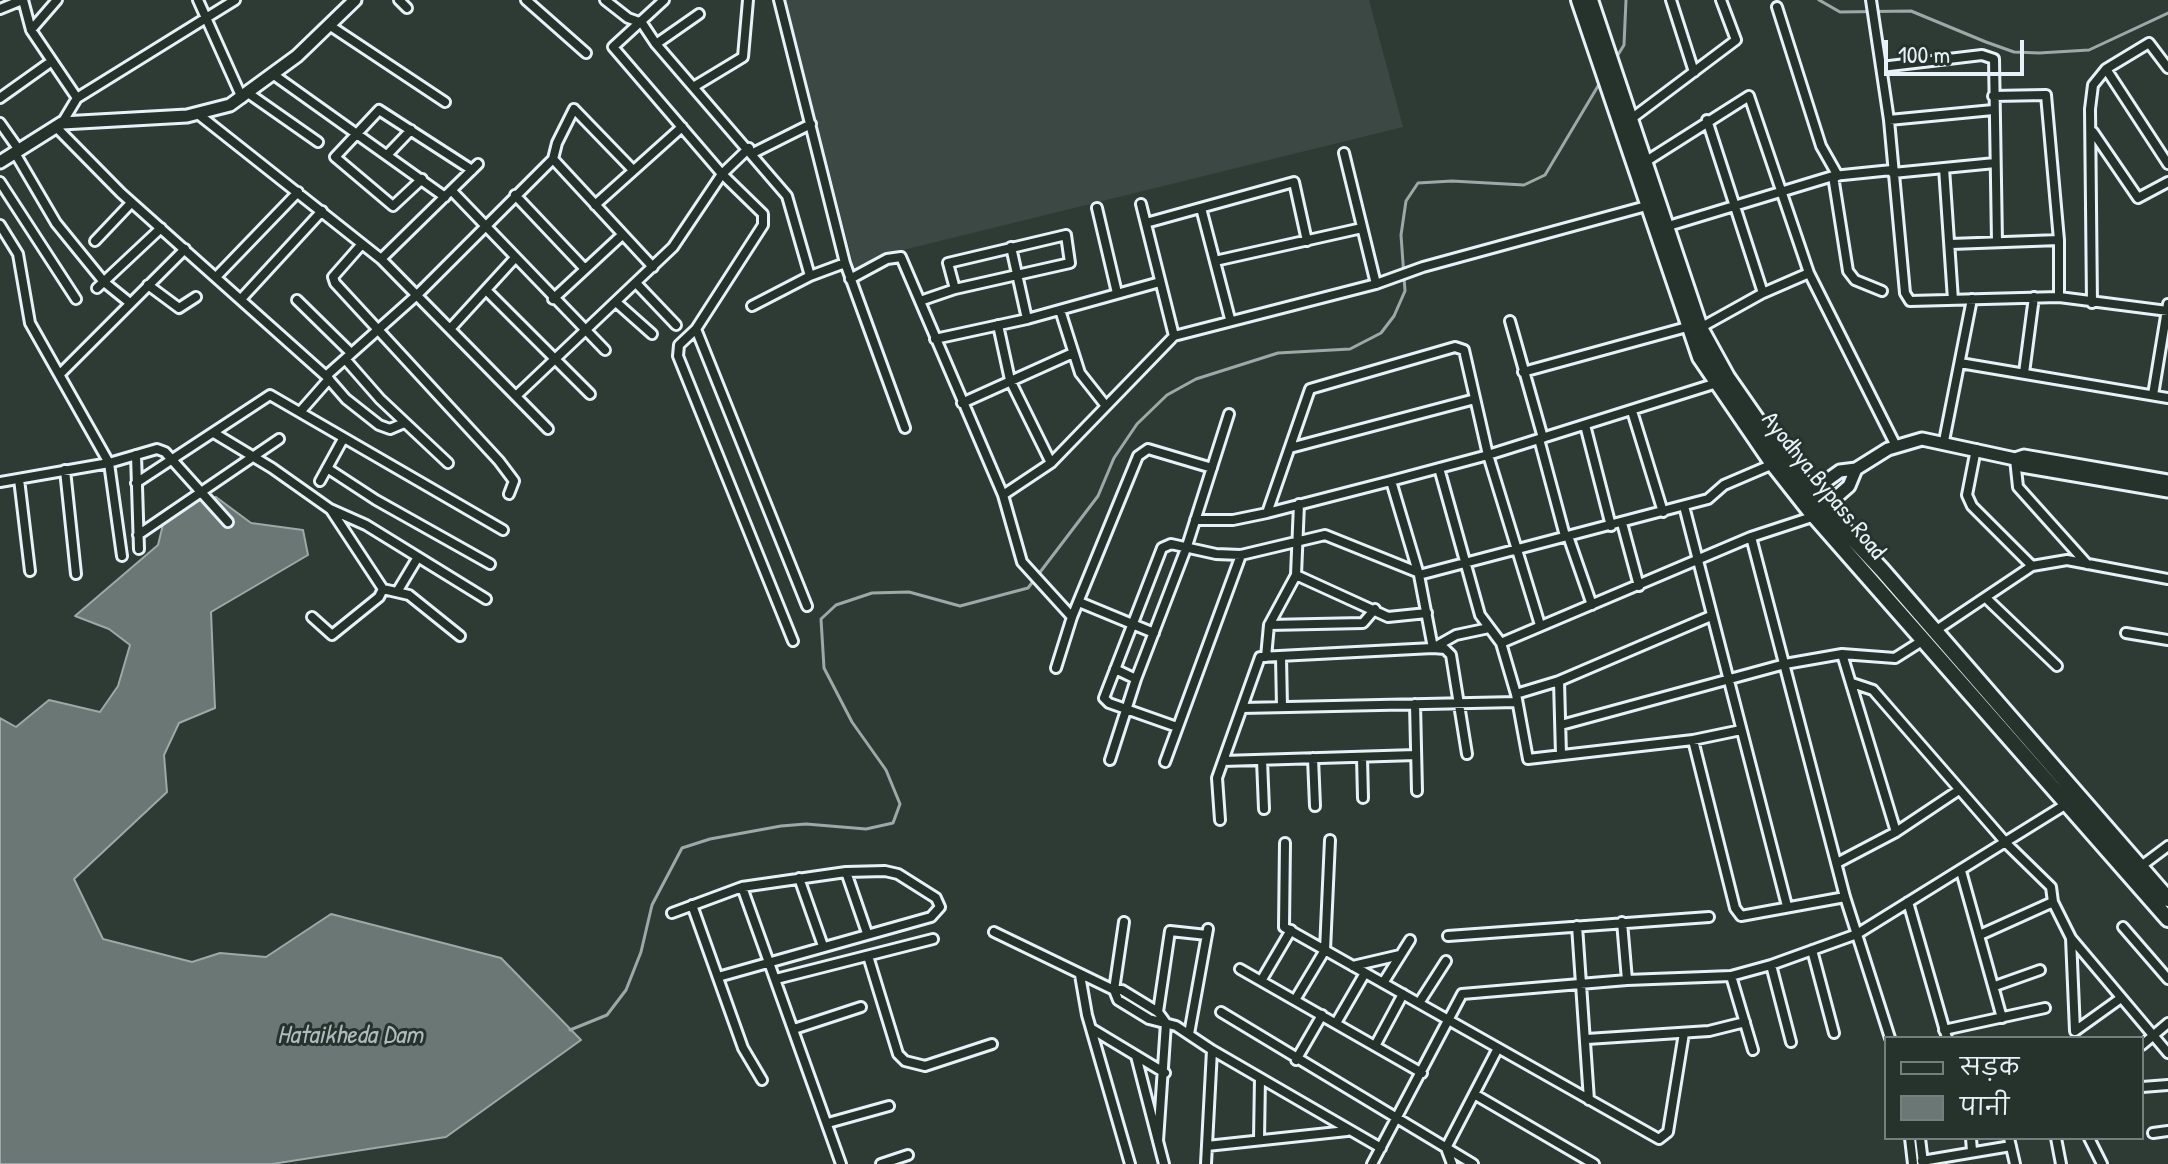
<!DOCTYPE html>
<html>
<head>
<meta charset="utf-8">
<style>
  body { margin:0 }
  #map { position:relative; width:2168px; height:1164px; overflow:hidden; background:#2e3b35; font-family:"Patrick Hand","Playpen Sans Deva",sans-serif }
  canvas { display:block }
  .legend { position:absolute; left:1884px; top:1036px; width:260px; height:104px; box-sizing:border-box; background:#26332d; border:2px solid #747f7e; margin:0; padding:10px 14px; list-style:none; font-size:24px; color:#e8f1f8 }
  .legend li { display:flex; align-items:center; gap:16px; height:40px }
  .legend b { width:40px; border:2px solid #747f7e }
  .scale { position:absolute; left:1884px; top:40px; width:140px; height:36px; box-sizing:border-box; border:4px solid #e8f1f8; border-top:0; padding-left:10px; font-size:24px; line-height:28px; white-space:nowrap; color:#e8f1f8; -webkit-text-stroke:6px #26332d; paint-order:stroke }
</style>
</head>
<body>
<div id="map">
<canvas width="2168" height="1164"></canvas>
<ul class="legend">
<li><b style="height:10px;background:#26332d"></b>सड़क</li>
<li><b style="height:22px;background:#6b7775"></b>पानी</li>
</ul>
<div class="scale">100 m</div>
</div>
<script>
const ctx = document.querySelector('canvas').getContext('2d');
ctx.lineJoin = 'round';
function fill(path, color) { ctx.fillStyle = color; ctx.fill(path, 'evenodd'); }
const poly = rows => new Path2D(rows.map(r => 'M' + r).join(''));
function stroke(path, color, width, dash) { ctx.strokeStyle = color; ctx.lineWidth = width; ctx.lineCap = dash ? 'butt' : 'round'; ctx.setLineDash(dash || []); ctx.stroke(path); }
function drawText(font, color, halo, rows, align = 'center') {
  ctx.font = font + ' "Patrick Hand",sans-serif'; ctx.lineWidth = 6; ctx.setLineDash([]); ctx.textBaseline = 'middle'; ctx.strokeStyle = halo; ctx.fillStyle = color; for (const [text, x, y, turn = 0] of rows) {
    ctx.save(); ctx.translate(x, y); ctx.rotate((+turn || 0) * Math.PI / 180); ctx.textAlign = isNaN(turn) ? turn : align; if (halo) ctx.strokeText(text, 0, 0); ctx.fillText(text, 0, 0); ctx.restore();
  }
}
fill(poly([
  [784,0,1369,0,1403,127,891,253,855,270]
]), '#3b4843');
const water = poly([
  [216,497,251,523,303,530,308,555,211,612,215,708,179,723,164,755,167,792,74,879,103,939,192,962,220,953,266,957,331,914,501,958,581,1040,446,1137,272,1164,0,1164,0,718,16,727,49,700,100,712,118,686,130,645,109,629,75,616,158,545,167,508,179,501,216,497]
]);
fill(water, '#6b7775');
stroke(water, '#9da8a9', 2);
stroke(poly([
  [1819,0,1840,12,1911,11,1986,42,2014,52,2039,53,2089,50,2168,13],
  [1616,58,1624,45,1626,0],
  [570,1030,607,1015,626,990,641,952,652,905,682,848,710,839,781,826,806,824,866,829,893,823,900,804,886,770,852,722,824,668,821,619,836,605,872,593,909,592,960,606,1028,588,1098,496,1114,458,1137,424,1167,395,1196,379,1278,353,1350,349,1381,333,1394,316,1405,291,1401,235,1406,201,1418,183,1452,181,1524,185,1545,175,1601,81]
]), '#9da8a9', 3);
const minor = poly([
  [23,0,31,30,77,98,235,0],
  [198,0,242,98],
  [399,0,407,8],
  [526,0,586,53],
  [605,0,628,18,642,23,656,44,787,196,810,276],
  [664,0,613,47,722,174,763,214,763,225,696,329,679,345,678,356,793,641],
  [779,0,845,263,905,428],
  [1671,0,1694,72],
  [1871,0,1889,120,1905,293,1910,301,2059,297,2168,311],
  [1777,7,1821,146,1838,176],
  [0,9,22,0],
  [329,25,445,102],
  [31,30,57,0],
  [656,44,699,14],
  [1881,67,1982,55,1994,59,1997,242],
  [2106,69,2168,164],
  [274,75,445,197],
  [695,86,743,57,748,0],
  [248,93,318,142],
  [1993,96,2046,95,2059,240,2059,297],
  [0,98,52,61],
  [198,114,381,259,548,429],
  [1631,119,1736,40,1721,0],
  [1707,120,1763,293],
  [1889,120,1993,110],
  [0,123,19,150],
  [62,123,77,98],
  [56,127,121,193,326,376,418,294,553,159,653,267],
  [2093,132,2138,198,2168,182],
  [15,153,56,223,104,282,130,303],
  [753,153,811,124],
  [1344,153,1376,284],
  [388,154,411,130],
  [553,159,557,143,574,109,633,170],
  [1645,162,1749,96,1809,273,1896,446],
  [1944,168,1953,300],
  [1893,173,1995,163],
  [1833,176,1848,271,1855,280,1882,291],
  [422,179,393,206,335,157,379,110,472,170],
  [0,182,76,299],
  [452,191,605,350],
  [515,195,585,269],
  [1141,204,1174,336],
  [595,205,682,127],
  [1097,208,1117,293],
  [1201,208,1230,319],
  [1146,223,1294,182,1307,241],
  [0,225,18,254,30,323,109,463,122,556],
  [1665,227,1833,176,1892,170],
  [95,241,131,203],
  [362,244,333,277,335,283,499,461,514,481,509,494],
  [1951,244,2059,240],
  [1011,247,1027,319],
  [381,259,478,164],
  [1215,261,1362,228],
  [217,276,298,192],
  [850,279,887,259,901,257,1003,495,1022,562,1072,617],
  [636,283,676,325],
  [148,285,179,308,196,297],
  [97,288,161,228],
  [486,290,590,394],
  [242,298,322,211],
  [553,299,622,235],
  [297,300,351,353],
  [920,301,955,289,1070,263,1066,235,948,263,955,289],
  [616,302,652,334],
  [2092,303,2090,109,2093,85,2106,69,2149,43,2168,68],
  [752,306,810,276,845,263],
  [1060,310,1080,373,1106,406],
  [1510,321,1543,438],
  [998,325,1010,380,1051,463],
  [1700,328,1763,293,1809,273],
  [450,329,514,259],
  [696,329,807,606],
  [935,339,1027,319,1160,282],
  [345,359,380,399,448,463],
  [1960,363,2168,398],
  [1523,372,1687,327],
  [2024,373,2034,297],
  [60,374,185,249],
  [326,376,346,399,379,425,390,429,404,423],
  [2153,395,2168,304],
  [516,396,673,247,722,174,749,148],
  [962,403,1073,353],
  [1632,411,1663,512],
  [300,412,329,379],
  [1585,425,1611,526],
  [214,433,272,468,330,509,366,525,486,599],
  [1539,439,1565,536],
  [1944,441,1972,299],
  [1290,448,1475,399],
  [1976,449,1967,495,1972,506,2032,566],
  [136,455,139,549],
  [2015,459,2018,487,2087,564],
  [327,468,376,500,490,564],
  [1439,468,1480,615,1501,643],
  [65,470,76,574],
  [19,479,30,571],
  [320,481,343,439],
  [1391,481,1419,575,1433,648,1260,657,1223,761,1416,755],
  [0,482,109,463,157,449,165,452,228,522],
  [136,483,270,395,503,530],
  [1003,495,1051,463,1174,336,1376,284,1423,267,1650,205],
  [1684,506,1787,906],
  [1267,513,1310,389,1455,347,1464,350,1488,455,1540,625],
  [1195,520,1233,520,1267,513,1391,481,1488,455,1720,382],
  [1622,523,1639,586],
  [138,535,279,439],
  [1568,536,1592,605],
  [1751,537,1845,897,1890,1038],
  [1296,575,1388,617,1427,613],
  [1419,575,1708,499,1724,485,1773,464],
  [383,589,409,595,460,636],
  [397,592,418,557],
  [1987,599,2057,666],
  [1079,602,1154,633],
  [312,617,332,635,379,597,383,589,331,510],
  [1269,625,1363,623,1375,609],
  [1935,631,2032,566,2067,560,2168,579],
  [2126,633,2168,640],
  [1433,648,1445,649,1451,655,1467,754],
  [1433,648,1456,635,1489,628],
  [1842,654,1896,832],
  [1266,657,1269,625,1296,575,1299,504],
  [1281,657,1282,707],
  [1056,668,1072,617,1138,456,1148,449,1212,468],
  [1115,669,1136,679],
  [1559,681,1561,755],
  [1852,683,1873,690,2007,844,2051,887,2053,902,1982,934],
  [1516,694,1559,681,1711,616],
  [1415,704,1417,791],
  [1242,708,1517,702],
  [1561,725,1785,664,1842,654,1895,658,1925,639],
  [1177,727,1109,703,1104,698,1162,548,1171,544,1216,554,1241,555,1325,535,1417,572],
  [1741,730,1693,740,1528,759,1516,694,1501,643,1751,537,1815,516],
  [1693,740,1735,908,1741,916,1845,897],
  [1362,757,1363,798],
  [1313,758,1315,806],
  [1110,760,1136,679,1187,546,1229,414],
  [1262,760,1264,809],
  [1165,762,1241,555],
  [1220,820,1217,778,1223,761],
  [1285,843,1284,927,1659,1139,1668,1132,1684,1033],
  [1837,863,1896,832,1959,790],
  [2140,867,2168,846],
  [1961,871,2002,1018],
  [846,872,867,933],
  [799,878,823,946],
  [1908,902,1947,1038],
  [2053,902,2071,938,2168,1053],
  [692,905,743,1048,762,1080],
  [672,913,742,887,841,1164],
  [1124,922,1114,990,1118,1000,1149,1019,1176,1026,1212,1050],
  [1622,922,1627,980],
  [1577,926,1589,1100],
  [2123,927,2168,979],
  [994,932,1114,990,1122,990,1158,1012,1166,1023,1158,1141],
  [1448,936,1709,917],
  [2071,938,2075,1031,2121,998],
  [1812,950,1834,1033],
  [868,956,898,1054,905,1061,925,1066,992,1044],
  [1771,965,1791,1042],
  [1353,966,1400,955],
  [1240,969,1422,1073],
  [1080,975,1087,1015,1130,1164],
  [1731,976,1753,1050],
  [718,977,931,917,940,907,936,898,898,874,885,871,846,872,742,887],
  [776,979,933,939],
  [1261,981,1291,930],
  [1383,983,1410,940],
  [1995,986,2040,970],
  [1295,1000,1325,950,1330,840],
  [1419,1003,1446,961],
  [1158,1012,1170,931,1207,935],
  [1221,1012,1473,1164],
  [1336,1023,1365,973],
  [794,1029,861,1007],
  [1092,1029,1165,1073],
  [1944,1030,2045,1008],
  [1189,1034,1208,929],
  [1587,1039,1709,1031,1745,1022],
  [2142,1045,2168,1023],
  [1375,1046,1403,994],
  [1136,1056,1164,1164],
  [1296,1060,1322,1015],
  [2142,1087,2168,1085],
  [1474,1094,1594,1164],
  [828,1123,889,1106],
  [2153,1133,2168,1131],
  [1910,1138,1913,1164],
  [1920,1138,1923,1163],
  [1971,1138,1972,1151],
  [2009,1138,2015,1164],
  [2056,1138,2061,1164],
  [2089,1138,2102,1164],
  [1259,1139,1260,1078],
  [1207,1146,1347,1131],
  [1922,1161,2011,1146],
  [881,1164,908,1155],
  [1206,1164,1212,1050,1381,1148],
  [1372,1164,1462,994,1627,980,1731,976,1771,965,1857,934,2068,803],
  [1452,1164,1446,1148,1498,1048]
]);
const tertiary = poly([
  [0,162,62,123,187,116,230,105,297,56,355,0],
  [2015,459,2022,466,2168,491],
  [1805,496,1840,471,1856,469,1888,449,1922,439,2015,459,2024,456,2168,481],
  [1818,513,1849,486,1856,469]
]);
const primary = poly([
  [1579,0,1700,357,1773,464,1810,511,2168,919],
  [1590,0,1700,328,1727,377,1784,459,1824,508,1882,570,2168,899]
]);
stroke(minor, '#e8f1f8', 14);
stroke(tertiary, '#e8f1f8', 17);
stroke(primary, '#e8f1f8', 20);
stroke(minor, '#26332d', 8);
stroke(tertiary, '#26332d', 11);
stroke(primary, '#26332d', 14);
drawText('24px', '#e8f1f8', '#26332d', [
  ["Ayodhya Bypass Road",1823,486,51]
]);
drawText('italic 26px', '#b0babd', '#26332d', [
  ["Hataikheda Dam",350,1036]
]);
</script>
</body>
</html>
